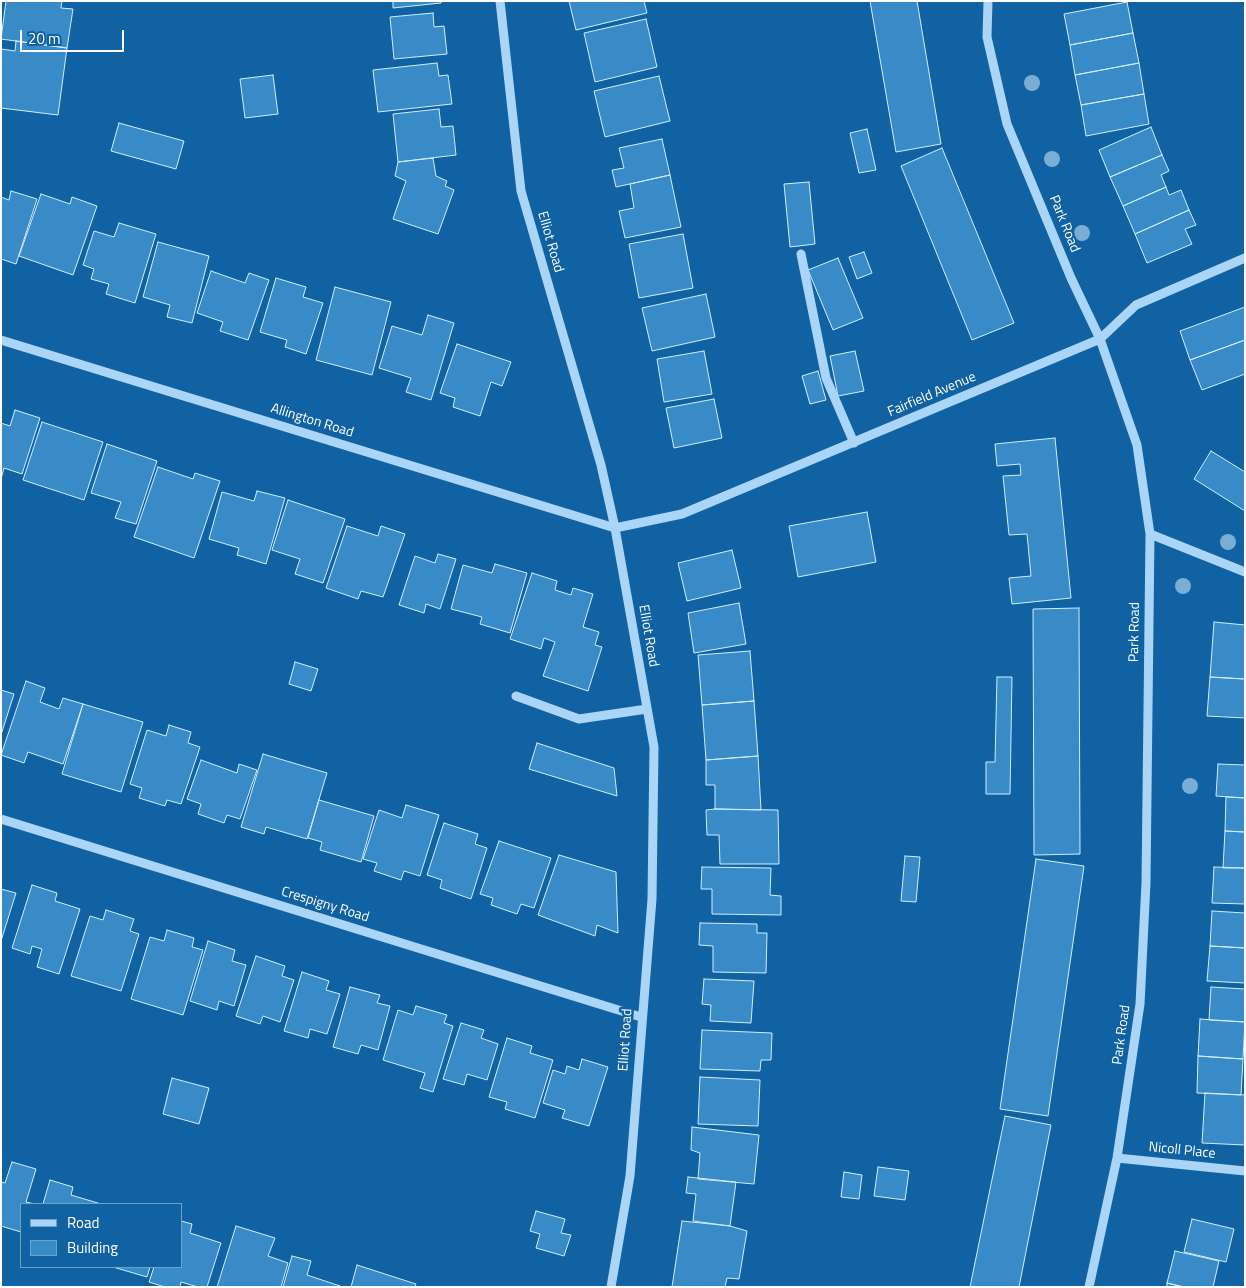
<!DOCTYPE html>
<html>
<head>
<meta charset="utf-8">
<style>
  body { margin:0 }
  #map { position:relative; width:1246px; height:1288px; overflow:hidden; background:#1062a2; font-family:"Titillium Web",sans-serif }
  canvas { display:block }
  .frame { position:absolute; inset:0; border:2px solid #fff; pointer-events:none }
  .legend { position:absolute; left:20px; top:1203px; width:162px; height:65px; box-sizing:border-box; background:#1062a2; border:1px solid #70a1c7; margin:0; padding:6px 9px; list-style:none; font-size:15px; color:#fff }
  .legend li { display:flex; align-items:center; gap:10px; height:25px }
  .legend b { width:25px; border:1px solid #70a1c7 }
  .scale { position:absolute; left:20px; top:30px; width:104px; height:22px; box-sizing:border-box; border:2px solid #fff; border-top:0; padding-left:6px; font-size:15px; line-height:18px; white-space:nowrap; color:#fff; -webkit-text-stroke:4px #1062a2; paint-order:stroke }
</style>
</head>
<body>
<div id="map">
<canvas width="1246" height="1288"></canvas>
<div class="frame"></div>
<ul class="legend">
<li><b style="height:6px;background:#aad5f6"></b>Road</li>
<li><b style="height:14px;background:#398bc8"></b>Building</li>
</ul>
<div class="scale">20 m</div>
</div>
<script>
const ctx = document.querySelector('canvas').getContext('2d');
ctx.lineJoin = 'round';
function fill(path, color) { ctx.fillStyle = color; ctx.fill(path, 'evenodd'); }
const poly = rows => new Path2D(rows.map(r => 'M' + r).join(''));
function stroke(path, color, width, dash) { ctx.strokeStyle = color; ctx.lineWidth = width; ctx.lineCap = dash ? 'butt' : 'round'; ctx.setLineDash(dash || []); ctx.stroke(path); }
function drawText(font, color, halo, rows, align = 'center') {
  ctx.font = font + ' "Titillium Web",sans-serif'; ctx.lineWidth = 5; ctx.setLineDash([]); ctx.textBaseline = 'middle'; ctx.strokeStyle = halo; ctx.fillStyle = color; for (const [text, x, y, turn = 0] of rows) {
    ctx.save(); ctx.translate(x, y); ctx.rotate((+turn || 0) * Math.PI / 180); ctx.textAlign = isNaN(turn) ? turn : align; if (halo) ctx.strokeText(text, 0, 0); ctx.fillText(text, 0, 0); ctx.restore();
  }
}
const building = poly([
  [6,1,62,1,61,8,73,9,67,48,1,39,6,1],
  [393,1,441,1,441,3,393,8,393,1],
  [569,1,644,1,647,13,576,30,569,1],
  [870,1,917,1,941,144,896,152,870,1],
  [1127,2,1133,33,1070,45,1064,14,1127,2],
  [433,13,434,27,444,26,447,54,394,59,390,17,433,13],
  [646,19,657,67,595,82,584,33,646,19],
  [1133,33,1139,63,1075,75,1070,45,1133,33],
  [16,41,67,48,58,115,1,108,1,49,15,51,16,41],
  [437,63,439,76,448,75,452,104,378,112,373,70,437,63],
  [1139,63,1144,94,1081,105,1075,75,1139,63],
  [273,75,278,114,245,118,240,79,273,75],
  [659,76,670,121,605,137,594,91,659,76],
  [1144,94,1149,124,1086,136,1081,105,1144,94],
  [439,109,441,127,453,126,456,155,398,162,393,114,439,109],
  [119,123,184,141,176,169,111,151,119,123],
  [1151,127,1162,155,1110,177,1099,150,1151,127],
  [867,129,876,170,859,173,850,133,867,129],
  [662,139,670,175,616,187,612,170,624,168,619,148,662,139],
  [942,148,1014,323,972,340,901,166,942,148],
  [1162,155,1169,171,1161,175,1166,187,1123,206,1110,177,1162,155],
  [433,158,436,176,447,181,445,186,454,190,438,234,393,219,406,181,395,176,398,162,433,158],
  [670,175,681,227,625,238,619,211,634,208,630,184,670,175],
  [809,182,815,244,790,247,784,184,809,182],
  [1166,187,1169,195,1181,190,1189,210,1135,234,1123,206,1166,187],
  [11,191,37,199,16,264,1,259,1,197,9,200,11,191],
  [41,194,70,204,72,197,97,206,73,275,19,256,41,194],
  [1189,210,1196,225,1185,229,1192,244,1147,263,1135,234,1189,210],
  [119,223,156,234,135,303,106,294,109,284,91,279,94,269,83,265,94,231,114,237,119,223],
  [683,234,693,288,639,298,629,244,683,234],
  [158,242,209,256,192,323,167,317,170,305,143,297,158,242],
  [864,252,872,273,857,279,849,257,864,252],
  [838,258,863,318,833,330,808,270,838,258],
  [211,271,245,283,249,273,269,280,248,340,220,331,223,322,197,313,211,271],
  [276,278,306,287,303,297,323,303,306,354,285,347,287,340,260,332,276,278],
  [335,287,391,302,372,375,316,360,335,287],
  [706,294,715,337,652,351,642,308,706,294],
  [1245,307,1245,340,1190,360,1180,331,1245,307],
  [428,315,454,323,431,400,406,392,411,378,379,368,392,326,422,335,428,315],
  [1245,340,1245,374,1202,390,1190,360,1245,340],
  [457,344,511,362,502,386,491,382,480,416,453,407,455,398,440,393,457,344],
  [704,351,712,394,664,402,657,359,704,351],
  [855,351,864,391,838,396,830,356,855,351],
  [818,371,826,400,810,404,802,376,818,371],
  [714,399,722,438,674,448,666,408,714,399],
  [15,410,40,418,22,474,4,468,1,479,1,423,10,426,15,410],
  [42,422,103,442,84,500,23,480,42,422],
  [1055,438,1071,598,1012,604,1009,578,1031,576,1027,534,1009,535,1003,476,1021,475,1020,464,997,466,995,444,1055,438],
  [107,444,157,461,136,524,115,518,121,502,91,493,107,444],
  [1211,451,1245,472,1245,511,1194,479,1211,451],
  [158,467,193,479,195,473,220,481,194,558,134,537,158,467],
  [257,491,285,498,266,564,237,555,239,548,209,539,222,492,254,501,257,491],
  [288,500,345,519,323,583,295,574,300,559,272,550,288,500],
  [867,512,876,562,798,577,789,526,867,512],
  [347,526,378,536,381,526,405,534,383,597,361,591,358,599,326,588,347,526],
  [732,550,741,588,687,601,678,563,732,550],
  [438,554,456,559,440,609,426,604,424,613,399,605,415,556,435,563,438,554],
  [495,564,527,573,510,633,480,624,482,617,451,609,463,565,492,573,495,564],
  [532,573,557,581,555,590,571,595,573,588,593,594,583,627,599,632,595,645,602,647,588,691,543,676,555,642,544,638,541,649,510,639,532,573],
  [739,603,746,644,694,653,688,613,739,603],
  [1079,608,1080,854,1034,855,1033,609,1079,608],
  [1214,622,1245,625,1245,679,1210,677,1214,622],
  [750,651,754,701,702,705,698,655,750,651],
  [295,662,318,669,311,691,289,684,295,662],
  [997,677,1012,677,1010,794,986,794,986,762,995,762,997,677],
  [1210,677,1245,679,1245,718,1207,716,1210,677],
  [26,681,45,688,40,702,59,709,63,698,83,704,63,764,28,752,24,763,1,755,26,681],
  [1,690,14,694,1,735,1,690],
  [754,701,758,756,706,760,702,705,754,701],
  [83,704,143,722,121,792,62,774,83,704],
  [169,725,191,732,188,743,200,747,181,804,167,800,165,806,139,798,142,788,130,784,147,730,166,736,169,725],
  [537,743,614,768,617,796,529,769,537,743],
  [263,754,327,773,307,839,266,827,264,834,241,827,263,754],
  [758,756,761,810,715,809,715,785,706,785,706,760,758,756],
  [201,760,237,773,239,764,257,770,240,819,227,815,224,823,198,814,201,804,187,799,201,760],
  [1218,764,1245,765,1245,798,1216,796,1218,764],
  [1226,797,1245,798,1245,832,1225,831,1226,797],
  [319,800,374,816,361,862,320,850,322,842,308,838,319,800],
  [406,805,439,815,420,876,404,871,401,880,374,871,377,863,363,859,379,810,402,818,406,805],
  [715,809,778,810,779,864,720,864,719,835,707,835,706,810,715,809],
  [444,823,478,834,475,844,487,848,471,899,440,888,442,880,427,875,444,823],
  [1225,831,1245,832,1245,868,1223,868,1225,831],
  [499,841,551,858,534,908,521,904,517,914,491,905,493,898,480,894,499,841],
  [559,855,616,872,618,933,597,925,595,936,538,915,559,855],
  [905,856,920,857,916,902,901,901,905,856],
  [1036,859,1084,866,1048,1116,1000,1109,1036,859],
  [702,867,771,868,770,895,781,896,781,915,712,914,712,889,701,889,702,867],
  [1214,867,1245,868,1245,904,1212,903,1214,867],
  [32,885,57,893,55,901,80,909,59,974,37,967,42,949,32,946,30,954,12,948,32,885],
  [1,889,16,893,1,941,1,889],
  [106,910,134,919,130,931,139,934,121,991,71,976,90,916,103,920,106,910],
  [1212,911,1245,913,1245,948,1210,946,1212,911],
  [700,923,757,924,757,933,767,933,766,973,713,972,713,946,699,945,700,923],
  [167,930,194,938,192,947,203,950,183,1015,131,999,150,937,164,941,167,930],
  [208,941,235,950,232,961,246,965,234,1006,219,1001,217,1010,190,1001,208,941],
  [1210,946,1245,948,1245,983,1207,981,1210,946],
  [256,956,285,966,282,976,294,980,280,1022,263,1016,260,1024,236,1016,256,956],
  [302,972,329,981,326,990,340,994,327,1034,310,1029,308,1038,284,1031,302,972],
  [704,979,754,981,751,1023,710,1021,711,1005,702,1004,704,979],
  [350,987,380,995,377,1003,390,1006,378,1050,361,1045,358,1054,333,1047,350,987],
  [1211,987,1245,989,1245,1022,1209,1020,1211,987],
  [416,1006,447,1015,444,1023,453,1026,433,1092,420,1088,425,1073,383,1060,398,1010,413,1015,416,1006],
  [1200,1019,1245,1022,1243,1059,1198,1056,1200,1019],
  [461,1023,484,1030,481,1038,498,1044,487,1080,467,1074,464,1085,443,1079,461,1023],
  [702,1030,772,1033,771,1060,761,1060,760,1071,700,1069,702,1030],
  [507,1038,532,1046,530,1053,553,1060,535,1118,505,1109,507,1102,489,1097,507,1038],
  [1198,1056,1243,1059,1241,1095,1197,1093,1198,1056],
  [582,1059,608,1067,589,1126,562,1118,565,1110,543,1103,553,1070,565,1074,567,1066,579,1070,582,1059],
  [700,1077,760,1080,758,1126,698,1124,700,1077],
  [172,1078,209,1088,199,1124,163,1114,172,1078],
  [1205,1093,1245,1095,1245,1145,1202,1143,1205,1093],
  [1005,1116,1051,1125,1019,1287,970,1287,1005,1116],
  [692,1127,759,1135,754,1184,698,1179,700,1153,691,1150,692,1127],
  [12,1162,36,1169,26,1202,35,1204,21,1204,21,1232,1,1226,1,1182,5,1183,12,1162],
  [878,1167,909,1171,905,1200,874,1196,878,1167],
  [844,1172,862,1175,859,1199,841,1197,844,1172],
  [688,1177,736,1182,730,1226,693,1221,696,1194,686,1193,688,1177],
  [50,1180,73,1187,71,1195,101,1204,43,1204,50,1180],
  [536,1211,565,1219,561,1233,571,1235,564,1256,536,1248,540,1234,530,1231,536,1211],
  [1192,1219,1234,1229,1226,1262,1184,1252,1192,1219],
  [181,1221,192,1224,190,1233,221,1243,207,1287,198,1287,181,1282,180,1287,165,1287,149,1282,154,1267,181,1267,181,1221],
  [682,1221,730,1226,747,1231,739,1279,727,1278,725,1287,672,1287,682,1221],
  [236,1226,275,1238,268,1256,288,1263,281,1287,217,1287,236,1226],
  [1175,1251,1219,1261,1213,1287,1184,1287,1167,1283,1175,1251],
  [292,1256,311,1261,307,1275,343,1287,283,1287,292,1256],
  [357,1265,416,1284,415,1287,351,1287,357,1265],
  [113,1267,150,1267,147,1277,113,1267],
  [1167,1283,1184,1287,1167,1287,1167,1283]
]);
fill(building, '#398bc8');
stroke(building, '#d3ecfe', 1);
stroke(poly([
  [500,1,521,191,601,465,615,528,654,747,652,899,630,1176,611,1287],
  [988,1,987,37,1007,124,1071,278,1100,339,1137,445,1150,534,1146,883,1140,1004,1117,1158,1089,1287],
  [801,254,826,378,854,443],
  [1,340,615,528,682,514,1100,339,1136,305,1245,258],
  [1150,534,1245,572],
  [516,696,579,719,647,709],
  [1,819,641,1017],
  [1117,1158,1245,1171]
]), '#aad5f6', 9);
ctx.fillStyle = '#7baed5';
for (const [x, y] of [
  [1032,83],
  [1052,159],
  [1082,233],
  [1228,542],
  [1183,586],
  [1190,786]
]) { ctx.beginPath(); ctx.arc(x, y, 8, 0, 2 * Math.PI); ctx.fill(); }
drawText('14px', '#fff', '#1062a2', [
  ["Park Road",1064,224,68],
  ["Elliot Road",550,242,74],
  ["Fairfield Avenue",932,395,-23],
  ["Allington Road",312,421,17],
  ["Park Road",1135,632,-89],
  ["Elliot Road",648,636,80],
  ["Crespigny Road",325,905,17],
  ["Park Road",1122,1035,-82],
  ["Elliot Road",626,1040,-86],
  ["Nicoll Place",1182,1151,6]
]);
</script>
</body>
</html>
